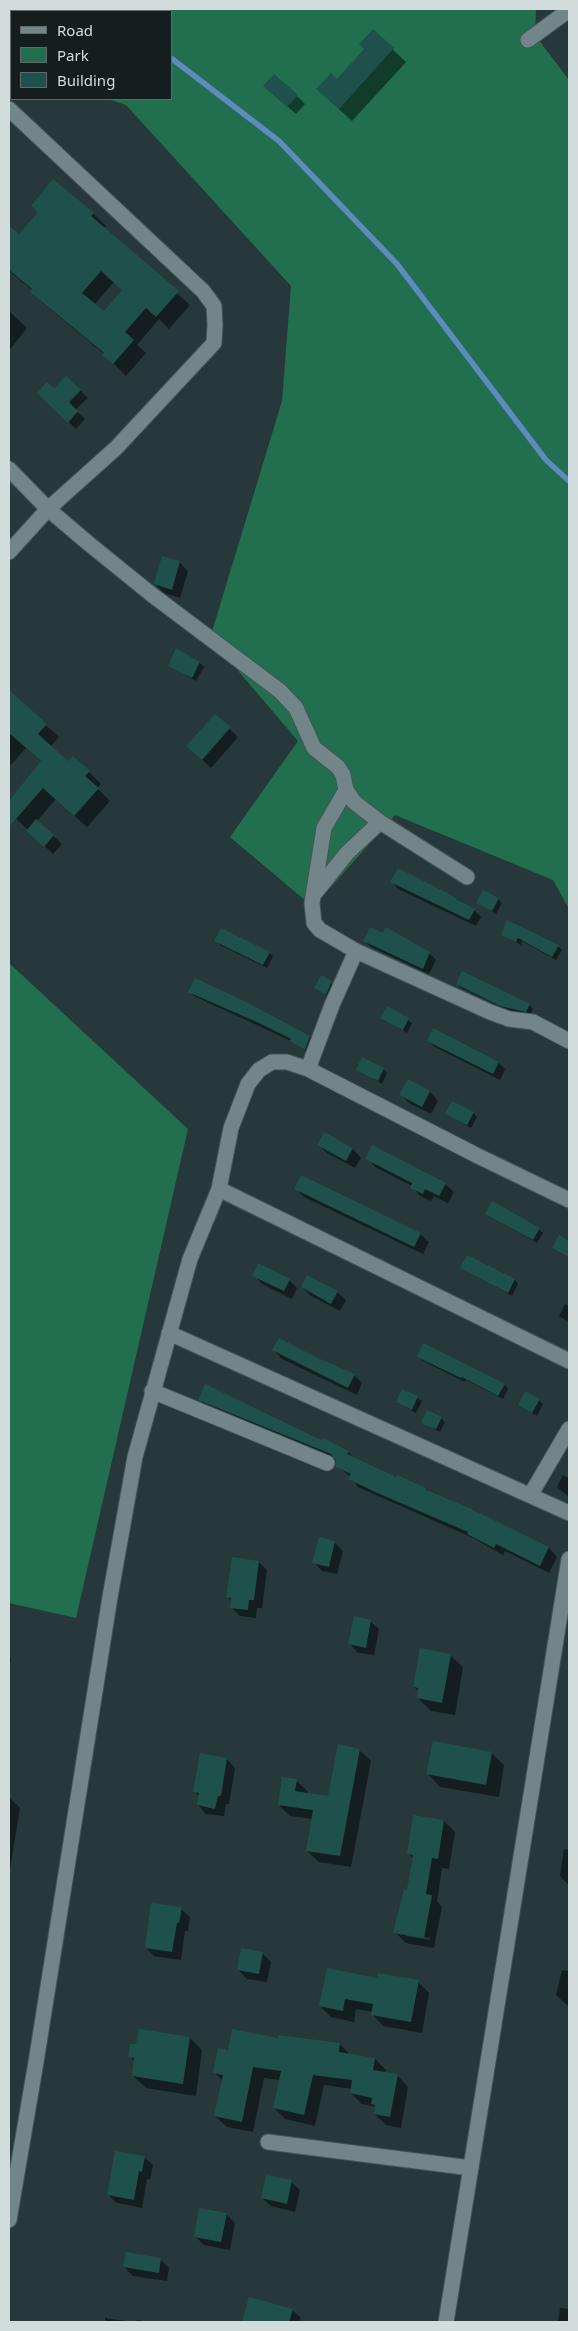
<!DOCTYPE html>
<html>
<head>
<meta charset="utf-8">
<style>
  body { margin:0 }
  #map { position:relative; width:578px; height:2331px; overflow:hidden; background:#26383a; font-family:"Noto Sans",sans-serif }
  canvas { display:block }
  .frame { position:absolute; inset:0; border:10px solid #d2dcdd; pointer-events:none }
  .legend { position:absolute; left:10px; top:10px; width:162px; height:90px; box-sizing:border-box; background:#161d1e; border:1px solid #61696a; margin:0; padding:6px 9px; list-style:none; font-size:15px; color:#d2dcdd }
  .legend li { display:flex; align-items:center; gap:10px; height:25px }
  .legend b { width:25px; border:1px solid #61696a }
</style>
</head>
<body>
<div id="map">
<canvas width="578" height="2331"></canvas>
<div class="frame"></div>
<ul class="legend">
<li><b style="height:6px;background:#728588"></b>Road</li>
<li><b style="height:14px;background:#216f4f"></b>Park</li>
<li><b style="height:14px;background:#1e514b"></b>Building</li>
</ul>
</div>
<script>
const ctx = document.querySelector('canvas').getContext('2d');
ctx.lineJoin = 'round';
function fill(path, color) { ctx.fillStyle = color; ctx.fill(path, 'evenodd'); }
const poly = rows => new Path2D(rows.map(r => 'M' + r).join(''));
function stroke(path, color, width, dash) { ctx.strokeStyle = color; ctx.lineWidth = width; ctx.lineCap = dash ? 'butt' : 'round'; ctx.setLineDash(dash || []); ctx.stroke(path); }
fill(poly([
  [9,9,536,9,535,35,569,80,569,909,553,880,395,815,313,907,230,837,298,741,210,638,282,401,291,286,126,105,108,99,171,99,171,11,11,11,11,66,9,66],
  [9,963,188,1129,76,1618,9,1603]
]), '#216f4f');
fill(poly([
  [9,9,34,9,36,11,11,11,11,20,9,22],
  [373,31,406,62,352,121,330,101,337,80,365,49],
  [11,47,11,66,9,64,9,51],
  [273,94,297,96,305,104,296,114],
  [93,213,106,226,104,228,190,305,169,329,159,319,137,345,146,353,126,376,104,354,44,304,31,292,32,290,9,271,10,229,19,236],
  [114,282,123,290,104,313,94,305],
  [9,311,27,328,9,351],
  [66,377,88,398,75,410,85,419,76,429,39,393,54,390],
  [179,562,188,571,180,598,164,593,155,584],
  [200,663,204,667,196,681,170,666],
  [9,692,59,737,50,747,68,762,89,772,101,784,97,788,110,801,87,827,56,799,37,821,62,844,53,854,9,812,9,803,42,762,26,748,9,767],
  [215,715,238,737,211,768,196,754],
  [399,869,457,899,474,910,481,917,476,926,398,889,392,882],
  [498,899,502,903,496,914,478,902],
  [502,934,558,946,562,950,556,960,522,941,521,945],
  [216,941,269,953,273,956,267,968,220,945],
  [365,941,429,953,436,960,429,974,371,947],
  [321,977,336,986,330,998,315,988],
  [457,984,529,1005,533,1009,530,1015,505,1009,461,988],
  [190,992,310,1037,314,1041,309,1053,291,1041,194,996],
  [387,1008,412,1023,407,1033,382,1017],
  [434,1030,499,1063,505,1069,500,1080,435,1047,428,1041],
  [357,1069,383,1069,387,1073,382,1084],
  [408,1081,430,1092,438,1101,431,1114,409,1103,401,1095],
  [473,1113,477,1117,471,1128,447,1114],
  [324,1134,353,1149,361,1158,355,1168,327,1153,318,1145],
  [367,1158,445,1184,454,1192,448,1203,434,1196,431,1201,420,1196,412,1186,375,1167],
  [296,1189,420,1234,429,1242,423,1254,304,1197],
  [486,1214,539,1229,543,1233,537,1243],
  [461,1267,515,1280,518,1284,512,1296],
  [254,1275,289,1280,297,1288,292,1299,262,1284],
  [302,1287,337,1292,346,1300,340,1311,311,1296],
  [565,1304,569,1306,569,1322,559,1316],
  [423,1345,505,1385,508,1389,503,1399,466,1380,465,1382,423,1361,418,1356],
  [274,1350,319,1360,354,1375,362,1383,357,1395,282,1359],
  [403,1390,422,1401,416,1413,397,1402],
  [199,1399,348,1452,355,1459,397,1479,426,1489,430,1493,549,1548,557,1557,549,1573,505,1551,503,1555,473,1538,358,1487,351,1477,337,1466,337,1461,208,1408],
  [539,1400,543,1404,537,1416,519,1405],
  [441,1418,445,1422,440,1432,423,1422],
  [563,1475,569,1478,569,1497,557,1487],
  [334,1542,343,1551,337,1574,322,1571,314,1562],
  [259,1562,267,1570,262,1608,257,1608,256,1618,240,1616,231,1607,232,1601,227,1596],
  [370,1621,379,1629,374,1655,358,1653,350,1644],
  [450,1655,463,1667,455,1715,431,1711,418,1698,419,1692,414,1687],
  [9,1656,11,1658,9,1672],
  [359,1750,371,1761,351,1867,319,1862,307,1851,313,1819,290,1816,279,1805,296,1780,308,1792,307,1794,329,1798],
  [491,1753,504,1765,499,1797,440,1787,428,1774],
  [227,1759,235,1768,229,1804,226,1804,224,1816,206,1814,198,1805,199,1796,194,1791],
  [9,1797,20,1808,9,1876],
  [414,1816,444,1821,455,1832,449,1869,442,1868,437,1901,442,1907,434,1948,406,1943,395,1932,408,1892,414,1859,409,1854],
  [406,1934,430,1938,430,1940,406,1936],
  [564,1849,569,1850,569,1885,560,1876],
  [181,1909,190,1917,188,1931,185,1931,181,1960,154,1956,146,1948],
  [262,1953,271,1962,267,1982,247,1979,238,1970],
  [562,1970,569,1971,569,2007,556,1995],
  [378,1979,418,1982,429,1993,422,2033,383,2026,372,2014,372,2012,356,2009,354,2022,331,2017,320,2006],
  [190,2038,202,2050,196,2096,146,2088,133,2076,135,2062,130,2056],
  [279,2040,340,2044,350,2055,375,2059,386,2070,385,2073,397,2075,408,2087,401,2128,386,2125,375,2114,376,2107,362,2104,351,2093,352,2089,324,2085,315,2126,285,2119,274,2108,280,2080,264,2078,253,2132,227,2127,215,2116,223,2081,215,2073,229,2051],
  [144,2157,153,2165,150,2180,147,2179,142,2208,117,2203,108,2195],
  [291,2182,300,2190,295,2212,271,2206,262,2198],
  [226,2214,235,2223,230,2250,204,2245,195,2236],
  [160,2259,169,2268,167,2281,133,2276,124,2267],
  [560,2308,569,2309,569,2322,558,2322],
  [292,2310,301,2318,300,2322,244,2321],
  [105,2318,132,2322,105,2322],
  [137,2320,149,2322,137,2322]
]), '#0007');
stroke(poly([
  [108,9,111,11],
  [171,58,279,141,397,264,546,460,569,481]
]), '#5d8bbd', 5.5);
fill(poly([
  [373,29,394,48,339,109,316,89,331,73,337,79,364,49,359,44],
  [274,74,298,95,287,107,263,86],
  [53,179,94,213,91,216,179,291,156,317,146,308,125,332,134,340,113,364,102,355,104,353,30,292,32,289,9,270,9,226,19,234,38,212,31,206],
  [101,271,122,290,104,311,82,293],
  [66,376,81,390,69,402,78,411,68,423,37,393,47,382,54,388],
  [162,556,180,561,172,590,154,584],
  [176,648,200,662,192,678,168,666],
  [9,690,47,724,38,734,68,761,73,756,90,771,85,776,99,788,74,816,43,788,9,827,9,801,41,761,9,733],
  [215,714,231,727,202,760,186,746],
  [36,819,54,835,44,847,26,831],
  [398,868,457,898,456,899,475,909,469,920,390,882],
  [483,890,499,898,492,911,476,903],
  [507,920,559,945,552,957,518,938,516,942,501,935],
  [370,927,383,933,386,927,430,952,423,969,363,941],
  [221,928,270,952,263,965,214,941],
  [462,971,530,1004,526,1012,500,1006,456,984],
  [321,975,332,981,326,995,314,988],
  [195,978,246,1002,310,1036,305,1050,290,1041,291,1039,259,1023,188,992],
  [387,1006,409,1018,403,1030,380,1018],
  [433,1028,499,1062,493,1074,427,1041],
  [362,1057,384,1068,378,1081,356,1070],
  [408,1079,430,1091,422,1107,399,1095],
  [452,1101,474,1112,467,1125,445,1114],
  [324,1132,353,1148,346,1161,317,1145],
  [372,1145,446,1183,439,1196,425,1189,423,1194,410,1188,412,1183,365,1159],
  [301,1175,421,1233,414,1247,294,1189],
  [492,1201,540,1228,533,1240,485,1214],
  [559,1235,569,1241,569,1257,552,1248],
  [467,1255,515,1279,508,1293,460,1268],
  [258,1263,290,1279,284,1291,252,1276],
  [307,1275,338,1291,331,1304,301,1287],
  [279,1338,320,1359,355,1374,348,1388,272,1350],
  [423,1343,505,1384,498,1396,462,1377,461,1378,417,1357],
  [205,1384,321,1440,323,1438,349,1451,347,1454,396,1477,397,1475,426,1488,426,1490,467,1507,549,1547,540,1566,496,1544,494,1548,467,1534,468,1532,375,1492,348,1479,351,1474,336,1467,336,1461,331,1454,198,1400],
  [402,1389,418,1396,412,1410,396,1402],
  [525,1391,540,1399,532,1413,518,1405],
  [427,1410,442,1417,436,1429,421,1423],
  [319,1537,335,1541,329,1567,312,1563],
  [232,1557,259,1561,254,1600,249,1600,248,1610,230,1608,231,1598,226,1597],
  [354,1616,371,1620,366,1648,348,1644],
  [420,1648,451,1654,442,1703,417,1698,418,1688,413,1687],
  [433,1741,492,1752,486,1785,426,1774],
  [338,1744,360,1749,340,1856,306,1851,313,1810,278,1805,282,1777,297,1779,295,1791,328,1796],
  [200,1753,227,1758,221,1796,218,1796,215,1809,197,1805,199,1793,193,1792],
  [413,1815,444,1820,438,1859,432,1858,426,1894,432,1895,424,1938,393,1933,404,1890,407,1890,413,1855,407,1854],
  [151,1903,182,1907,179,1923,177,1923,172,1952,145,1948],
  [241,1948,263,1952,259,1974,237,1970],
  [327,1968,377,1978,378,1973,419,1980,411,2022,371,2015,373,2004,345,1999,343,2011,319,2006],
  [139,2029,190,2037,183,2084,132,2076,134,2058,128,2057,130,2044,136,2044],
  [232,2029,278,2038,278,2035,340,2043,339,2052,375,2058,373,2070,398,2074,390,2117,374,2114,375,2105,371,2104,372,2098,350,2093,352,2080,313,2075,304,2115,273,2108,281,2071,253,2067,242,2122,214,2116,223,2075,213,2073,218,2048,228,2050],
  [115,2151,145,2156,142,2172,139,2171,134,2200,107,2195],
  [266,2175,292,2180,287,2204,261,2198],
  [199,2208,227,2213,221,2242,194,2237],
  [126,2252,161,2258,159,2273,123,2267],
  [249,2297,293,2309,289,2322,242,2322]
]), '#1e514b');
const street = poly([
  [528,40,569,10],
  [9,109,203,291,214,306,215,325,214,343,116,448,48,509,9,552],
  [9,469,48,509,88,543,151,594,280,691,296,708,314,748,338,767,343,775,346,790,354,802,380,822,467,877],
  [346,790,324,828,312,903,314,923,320,930,356,951,490,1012,509,1019,533,1022,569,1041],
  [315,893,347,853,380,822],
  [308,1069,332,1005,356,951],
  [219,1189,569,1361],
  [169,1333,569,1513],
  [152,1391,327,1463],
  [531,1494,569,1429],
  [268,2142,471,2168],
  [9,2220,36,2062,110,1597,135,1457,190,1259,219,1189,231,1128,248,1084,259,1070,272,1062,287,1062,308,1069,478,1156,569,1200],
  [446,2322,569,1559]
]);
stroke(street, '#455456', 17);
stroke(street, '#728588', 15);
</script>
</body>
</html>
